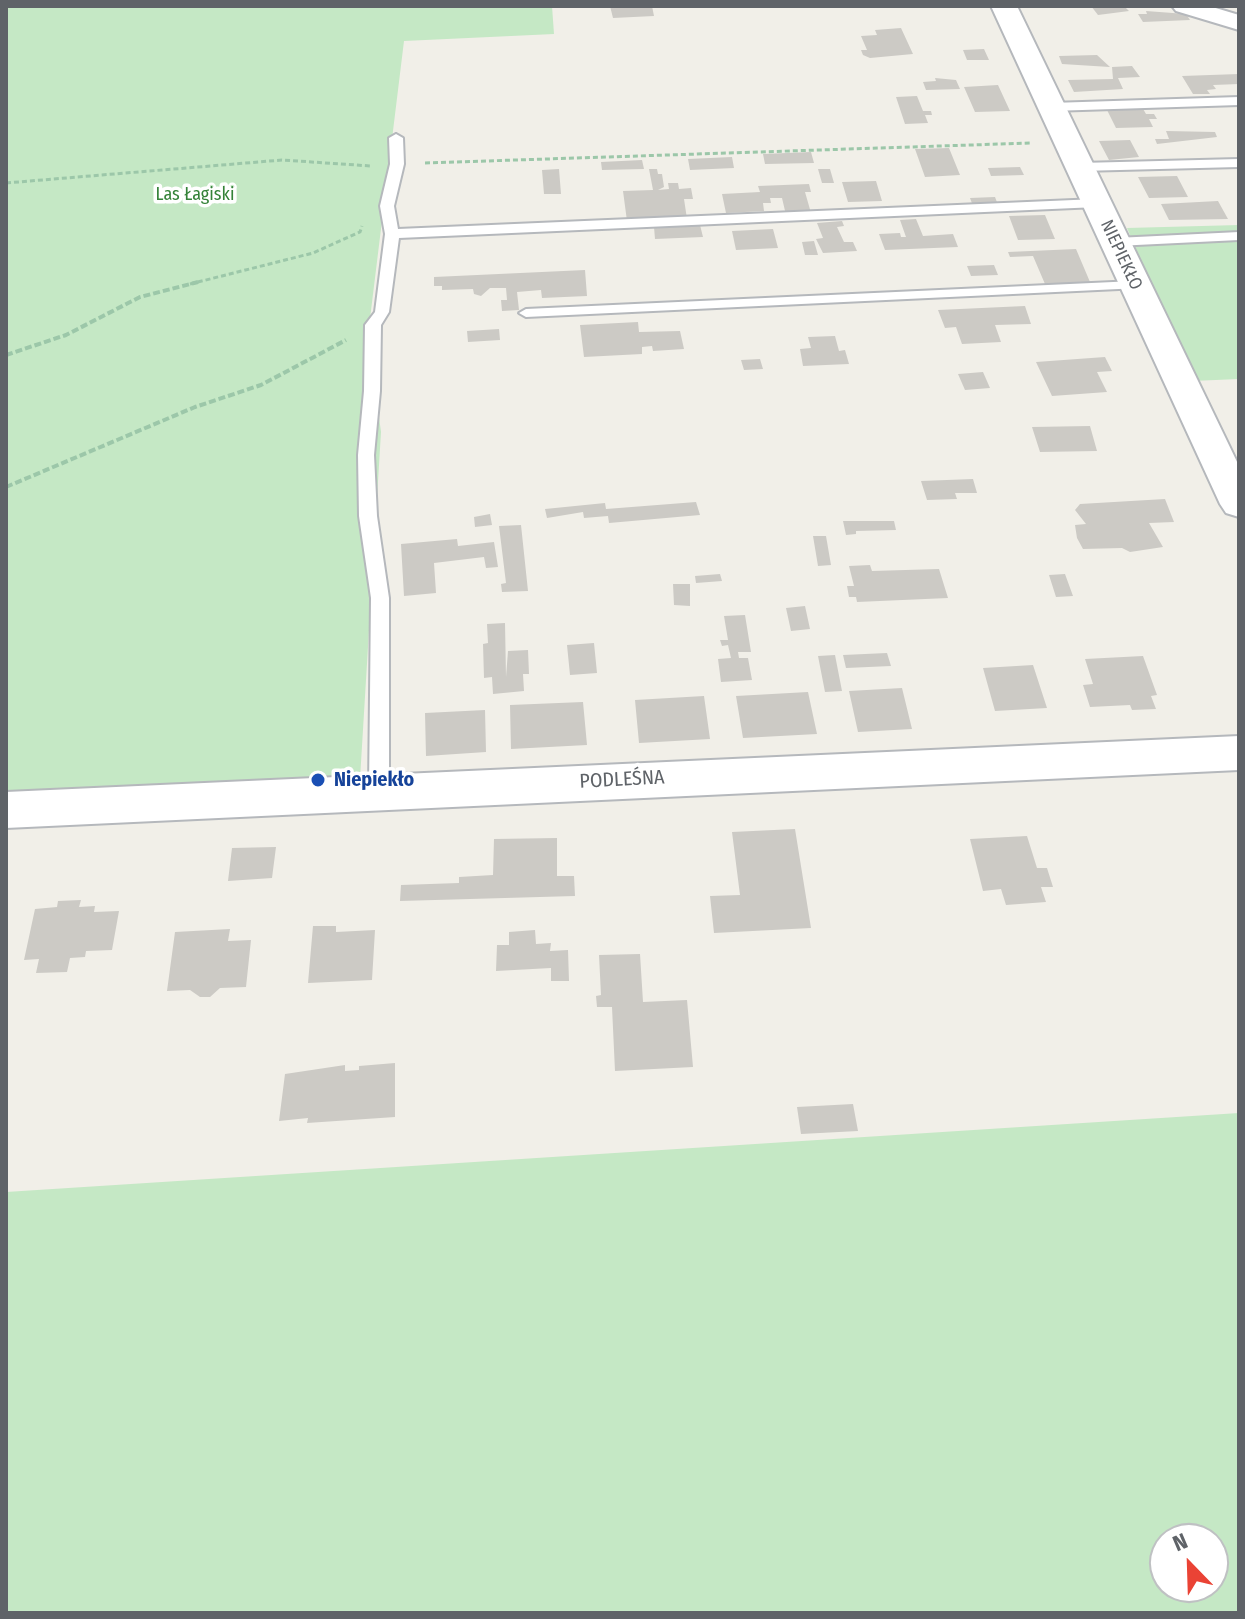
<!DOCTYPE html>
<html>
<head>
<meta charset="utf-8">
<style>
  body { margin:0 }
  #map { position:relative; width:1245px; height:1619px; overflow:hidden; background:#f1efe8; font-family:"Fira Sans Condensed",sans-serif }
  canvas { display:block }
  .frame { position:absolute; inset:0; border:8px solid #5f6368; pointer-events:none }
  .north { position:absolute; left:1149px; top:1523px; width:80px; height:80px; box-sizing:border-box; background:#fff; border:2px solid #bfc1c3; border-radius:50%; rotate:337deg; font-size:22px; font-weight:700; line-height:32px; text-align:center; color:#5f6368 }
  .north::after { content:''; display:block; margin:auto; width:28px; height:36px; background:#ea4335; clip-path:polygon(50% 0,100% 100%,50% 72%,0 100%) }
</style>
</head>
<body>
<div id="map">
<canvas width="1245" height="1619"></canvas>
<div class="frame"></div>
<div class="north">N</div>
</div>
<script>
const ctx = document.querySelector('canvas').getContext('2d');
ctx.lineJoin = 'round';
function fill(path, color) { ctx.fillStyle = color; ctx.fill(path, 'evenodd'); }
const poly = rows => new Path2D(rows.map(r => 'M' + r).join(''));
function stroke(path, color, width, dash) { ctx.strokeStyle = color; ctx.lineWidth = width; ctx.lineCap = dash ? 'butt' : 'round'; ctx.setLineDash(dash || []); ctx.stroke(path); }
function drawText(font, color, halo, rows, align = 'center') {
  ctx.font = font + ' "Fira Sans Condensed",sans-serif'; ctx.lineWidth = 7; ctx.setLineDash([]); ctx.textBaseline = 'middle'; ctx.strokeStyle = halo; ctx.fillStyle = color; for (const [text, x, y, turn = 0] of rows) {
    ctx.save(); ctx.translate(x, y); ctx.rotate((+turn || 0) * Math.PI / 180); ctx.textAlign = isNaN(turn) ? turn : align; if (halo) ctx.strokeText(text, 0, 0); ctx.fillText(text, 0, 0); ctx.restore();
  }
}
fill(poly([
  [6,6,552,6,554,34,404,41,368,335,381,432,360,779,6,796],
  [1239,225,1239,379,1192,381,1127,228],
  [1239,1113,1239,1613,6,1613,6,1192],
  [1165,1539,1213,1539,1213,1587,1165,1587]
]), '#c5e8c5');
fill(poly([
  [610,6,652,6,654,16,613,18],
  [1091,6,1124,6,1129,11,1098,15],
  [1146,11,1186,14,1190,20,1143,22,1138,14,1147,14],
  [901,28,913,54,870,58,863,55,861,50,867,50,861,36,877,35,875,30],
  [984,49,989,60,967,60,963,50],
  [1097,55,1110,67,1062,64,1059,56],
  [1132,66,1140,77,1118,78,1123,89,1074,92,1068,80,1113,79,1112,67],
  [1239,74,1239,84,1213,85,1216,89,1207,90,1210,94,1193,94,1182,76],
  [935,78,956,80,960,89,926,90,923,82,936,81],
  [998,85,1010,111,975,112,964,87],
  [917,96,923,111,931,111,932,115,925,115,928,123,905,124,896,97],
  [1142,107,1146,114,1154,114,1157,119,1149,119,1153,127,1116,128,1106,108],
  [1166,131,1215,132,1217,137,1157,144,1155,139,1169,139],
  [1130,140,1139,157,1109,160,1099,141],
  [949,148,960,175,925,177,915,149],
  [811,152,814,163,765,164,763,154],
  [732,157,734,168,690,170,688,159],
  [642,160,644,169,602,170,601,162],
  [1020,167,1024,175,991,176,988,168],
  [559,169,561,194,544,194,542,170],
  [649,169,657,169,658,174,662,174,664,187,658,190,669,189,668,183,678,183,679,189,691,188,693,199,684,199,687,219,627,221,623,191,653,190],
  [818,169,830,169,834,183,822,183],
  [1177,176,1188,197,1149,198,1138,177],
  [876,181,882,201,848,202,842,182],
  [809,184,811,192,805,192,811,213,786,215,782,198,770,198,771,203,763,203,764,211,726,213,722,194,760,192,758,186],
  [995,197,998,205,973,206,970,198],
  [1218,201,1228,219,1169,220,1161,204],
  [1045,215,1055,239,1018,240,1009,216],
  [916,219,923,236,953,234,958,247,885,250,879,234,900,233,901,237,906,237,900,220],
  [842,221,844,226,837,227,844,242,853,242,857,251,823,253,816,239,823,238,817,223],
  [700,225,703,237,655,239,654,227],
  [773,229,778,248,736,250,732,231],
  [814,241,818,255,805,255,802,242],
  [1076,249,1090,282,1045,284,1033,256,1010,257,1008,252],
  [994,265,998,275,971,276,967,266],
  [585,270,587,296,542,298,541,290,517,292,519,310,502,311,501,300,507,300,506,288,490,288,481,296,474,294,473,289,442,290,442,286,434,286,434,277],
  [1025,306,1031,324,995,325,1001,342,962,344,956,327,945,328,938,310],
  [638,322,639,332,680,331,684,349,653,351,652,346,642,347,642,354,584,357,580,325],
  [499,329,500,340,468,342,467,331],
  [835,336,839,351,845,350,849,364,803,366,800,349,811,348,808,337],
  [1105,357,1112,371,1097,372,1107,392,1052,396,1036,362],
  [760,359,763,369,744,370,741,360],
  [983,372,990,388,965,390,958,374],
  [1090,426,1097,451,1040,452,1032,427],
  [973,479,977,493,955,493,957,499,927,500,921,481],
  [1165,499,1174,522,1149,523,1163,547,1130,552,1122,548,1083,549,1077,538,1075,525,1086,524,1075,510,1080,504],
  [696,502,700,515,609,523,608,516,584,518,583,512,547,518,545,509,605,503,606,509],
  [490,514,492,525,475,527,474,517],
  [843,521,894,521,896,530,856,531,856,534,846,535],
  [521,525,528,591,502,592,501,584,506,583,499,526],
  [813,536,826,536,831,565,818,566],
  [457,539,458,546,494,542,498,567,486,568,484,557,434,563,436,593,404,596,401,544],
  [870,565,872,571,939,569,948,598,857,602,856,597,849,597,847,586,854,586,849,566],
  [720,574,722,581,696,583,695,576],
  [1065,574,1073,596,1056,597,1049,575],
  [673,584,690,584,690,606,674,605],
  [805,606,810,629,791,631,786,608],
  [745,615,751,652,738,652,739,658,748,658,752,680,721,682,718,659,731,658,728,645,722,646,720,640,728,640,724,616],
  [505,623,506,677,508,651,528,650,529,674,523,674,524,691,493,694,492,677,484,678,483,644,488,643,487,624],
  [594,643,597,673,570,675,567,645],
  [887,653,891,666,846,668,843,655],
  [835,655,842,691,825,692,818,656],
  [1143,656,1157,695,1151,696,1156,709,1132,710,1130,705,1090,707,1083,685,1093,684,1085,659],
  [1033,665,1047,708,995,711,983,668],
  [902,688,912,729,858,732,849,691],
  [808,692,817,734,743,738,736,696],
  [704,696,710,739,639,743,635,700],
  [583,702,587,745,511,749,510,705],
  [485,710,486,752,426,756,425,713],
  [795,829,811,928,714,933,710,896,740,895,732,832],
  [1027,836,1037,868,1047,868,1053,887,1041,887,1046,902,1006,905,1001,889,983,891,970,839],
  [557,838,557,876,574,876,575,896,400,901,401,885,459,883,459,877,493,875,494,839],
  [276,847,272,878,228,881,232,848],
  [81,900,79,907,95,906,94,912,119,911,112,950,86,951,85,957,70,958,67,972,36,973,39,959,24,960,35,909,57,907,58,901],
  [313,926,336,926,336,932,375,930,372,980,308,983],
  [230,929,228,941,251,940,246,987,220,988,210,997,200,997,190,990,167,991,175,932],
  [535,930,536,944,551,943,550,951,568,950,569,981,551,981,551,968,496,971,497,945,509,945,509,932],
  [640,954,643,1002,687,1000,693,1067,615,1071,612,1007,597,1007,596,996,601,995,599,955],
  [395,1063,395,1117,307,1123,308,1118,279,1121,285,1074,345,1065,345,1071,359,1070,359,1066],
  [853,1104,858,1131,801,1134,797,1107]
]), '#cccac5');
const service = poly([
  [1239,97,1239,105,1051,111,1045,107,1051,103,1239,97],
  [396,134,403,138,404,164,394,206,398,229,1097,199,1104,203,1097,207,399,238,389,312,381,325,380,391,374,455,377,516,389,598,389,791,386,797,379,799,372,797,369,791,371,598,359,516,358,455,364,391,365,325,375,312,385,234,380,206,390,164,389,138,396,134],
  [1239,159,1239,167,1080,171,1073,167,1080,163,1239,159],
  [1239,232,1239,240,1116,246,1109,242,1116,238,1239,232],
  [1135,281,1140,282,1140,288,526,317,519,313,526,309,1135,281]
]);
const minor = poly([
  [1172,6,1209,6,1239,15,1239,30,1176,11,1172,6]
]);
const tertiary = poly([
  [991,6,1017,6,1239,466,1239,517,1226,513,1220,504,991,6],
  [1239,736,1239,770,6,828,6,792,1239,736]
]);
stroke(service, '#b5b8bc', 4);
stroke(minor, '#b5b8bc', 4);
stroke(tertiary, '#b5b8bc', 4);
stroke(poly([
  [425,163,1031,143],
  [6,183,282,160,371,166],
  [190,284,313,253,360,232,362,226]
]), '#9cc7a9', 3, [5, 3]);
stroke(poly([
  [6,355,66,335,140,297,198,282],
  [6,487,195,407,261,385,346,340]
]), '#9cc7a9', 4, [7, 3]);
fill(service, '#fff');
fill(minor, '#fff');
fill(tertiary, '#fff');
for (const [x, y, r, color] of [
  [318,780,8,"#1a4fb4"]
]) { const dot = new Path2D(); dot.arc(x, y, r, 0, 2 * Math.PI); ctx.fillStyle = color; ctx.fill(dot); stroke(dot, '#fff', 3); }
drawText('18px', '#348238', '#fff', [
  ["Las Łagiski",195,195]
]);
drawText('18px', '#5f6368', '#fff', [
  ["NIEPIEKŁO",1121,255,65]
]);
drawText('bold 20px', '#164399', '#fff', [
  ["Niepiekło",334,780]
], 'left');
drawText('20px', '#5f6368', '#fff', [
  ["PODLEŚNA",622,780,-3]
]);
</script>
</body>
</html>
